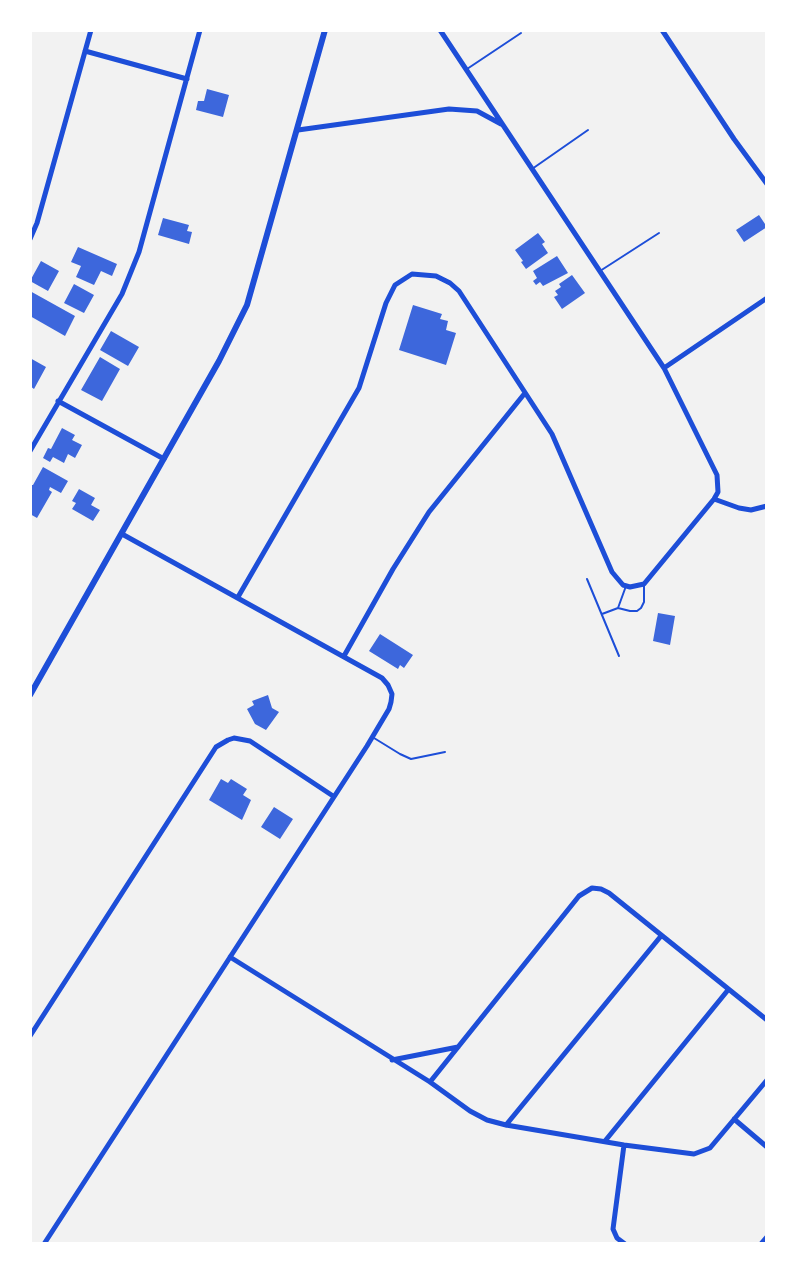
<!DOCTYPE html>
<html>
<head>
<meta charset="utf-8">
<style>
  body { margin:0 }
  #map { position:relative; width:797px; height:1274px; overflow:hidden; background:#f2f2f2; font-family:"Open Sans",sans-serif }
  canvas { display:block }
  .frame { position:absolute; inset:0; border:32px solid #fff; pointer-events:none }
</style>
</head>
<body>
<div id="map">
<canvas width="797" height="1274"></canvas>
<div class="frame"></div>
</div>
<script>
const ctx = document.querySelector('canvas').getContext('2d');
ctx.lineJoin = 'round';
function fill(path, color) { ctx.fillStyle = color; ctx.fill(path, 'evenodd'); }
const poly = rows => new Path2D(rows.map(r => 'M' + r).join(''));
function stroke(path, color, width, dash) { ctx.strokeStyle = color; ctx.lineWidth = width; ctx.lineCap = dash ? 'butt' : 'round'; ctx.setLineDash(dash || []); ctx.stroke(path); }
fill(poly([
  [207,89,229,95,223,117,196,110,198,101,204,101],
  [759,215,767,227,744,242,736,230],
  [163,218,189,225,187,231,192,232,189,244,158,235],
  [538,233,545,242,542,244,548,253,526,269,521,262,523,261,515,250],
  [78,247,117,264,112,276,101,271,94,285,76,277,81,266,71,262],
  [557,256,568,273,543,286,540,282,536,285,533,281,537,278,533,271],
  [41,261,59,271,48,291,30,281],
  [572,275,585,293,562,309,554,297,558,295,555,291,561,287,559,284],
  [74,284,94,295,84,313,64,303],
  [30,291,75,316,65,336,30,316],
  [413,305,442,314,440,319,448,321,446,330,456,333,446,365,399,350],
  [111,331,139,347,128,366,100,350],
  [100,357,120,369,102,401,81,390],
  [30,358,46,367,34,389,30,386],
  [62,428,75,435,72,440,82,445,75,458,68,454,64,463,53,457,50,462,43,458,48,448,51,449],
  [43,467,68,481,61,493,50,487,49,490,52,492,37,518,30,514,30,485,33,485],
  [79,489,95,498,91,505,100,510,93,521,72,509,76,503,72,501],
  [658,613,675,616,670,645,653,641],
  [380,634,413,655,404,668,400,665,398,669,369,651],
  [268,695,272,708,279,712,266,730,255,724,247,709,254,705,252,701],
  [221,779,228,783,231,779,247,789,243,795,251,800,242,820,209,800],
  [274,807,293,819,280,839,261,827]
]), '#3d67dc');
stroke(poly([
  [467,69,521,33],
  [532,169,588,130],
  [600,271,659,233],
  [587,579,619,656],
  [618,608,626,586],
  [602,614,618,608,630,611,637,611,641,608,644,602,644,584],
  [374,738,400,754,411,759,445,752]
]), '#1d4ed8', 2);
stroke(poly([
  [662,30,734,139,767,184],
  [85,51,187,79],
  [298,130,449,109,477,111,501,124],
  [30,239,37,223,91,30],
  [664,368,767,298],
  [58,401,164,459],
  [30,451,122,294,139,252,200,30],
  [714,499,739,508,751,510,767,506],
  [238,597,359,388,386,303,395,285,412,274,436,276,450,283,459,291,552,434,612,572,623,585,630,587,644,584,714,499,718,492,717,475,664,368,440,30],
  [344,656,393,569,429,512,525,393],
  [230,957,430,1082,470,1111,487,1120,506,1125,624,1145,694,1154,710,1148,767,1080],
  [30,1036,216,747,228,740,234,738,250,741,333,796],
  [392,1060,458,1047],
  [430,1082,579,896,592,888,601,889,609,893,767,1020],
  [734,1119,767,1147],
  [506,1125,661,936],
  [605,1141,728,990],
  [624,1145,613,1229,617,1238,625,1244],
  [44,1244,367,746,389,709,391,702,392,694,388,685,382,678,122,534],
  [761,1244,767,1237]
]), '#1d4ed8', 5);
stroke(poly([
  [30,695,219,361,247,305,325,30]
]), '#1d4ed8', 6);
</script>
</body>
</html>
